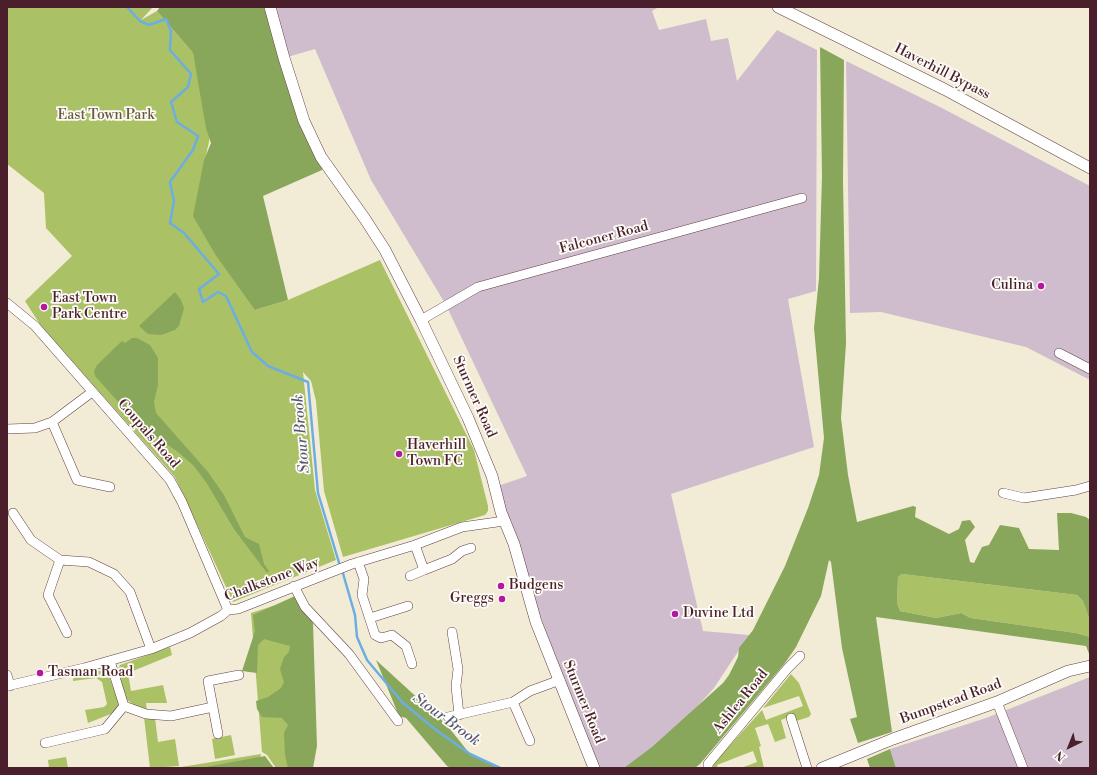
<!DOCTYPE html>
<html>
<head>
<meta charset="utf-8">
<style>
  body { margin:0 }
  #map { position:relative; width:1097px; height:775px; overflow:hidden; background:#f2ecd6; font-family:"Libre Bodoni",serif }
  canvas { display:block }
  .frame { position:absolute; inset:0; border:8px solid #4a1f2b; pointer-events:none }
  .north { position:absolute; left:1049px; top:727px; width:40px; height:40px; -webkit-text-stroke:3px #fdfcf7; paint-order:stroke; rotate:223deg; font-size:11px; font-weight:700; line-height:16px; text-align:center; color:#4a1f2b }
  .north::after { content:''; display:block; margin:auto; width:14px; height:18px; background:#4a1f2b; clip-path:polygon(50% 0,100% 100%,50% 72%,0 100%) }
</style>
</head>
<body>
<div id="map">
<canvas width="1097" height="775"></canvas>
<div class="frame"></div>
<div class="north">N</div>
</div>
<script>
const ctx = document.querySelector('canvas').getContext('2d');
ctx.lineJoin = 'round';
function fill(path, color) { ctx.fillStyle = color; ctx.fill(path, 'evenodd'); }
const poly = rows => new Path2D(rows.map(r => 'M' + r).join(''));
function stroke(path, color, width, dash) { ctx.strokeStyle = color; ctx.lineWidth = width; ctx.lineCap = dash ? 'butt' : 'round'; ctx.setLineDash(dash || []); ctx.stroke(path); }
function drawText(font, color, halo, rows, align = 'center') {
  ctx.font = font + ' "Libre Bodoni",serif'; ctx.lineWidth = 3.5; ctx.setLineDash([]); ctx.textBaseline = 'middle'; ctx.strokeStyle = halo; ctx.fillStyle = color; for (const [text, x, y, turn = 0] of rows) {
    ctx.save(); ctx.translate(x, y); ctx.rotate((+turn || 0) * Math.PI / 180); ctx.textAlign = isNaN(turn) ? turn : align; if (halo) ctx.strokeText(text, 0, 0); ctx.fillText(text, 0, 0); ctx.restore();
  }
}
fill(poly([
  [270,7,659,7,652,11,659,30,706,19,711,41,728,38,737,81,777,30,817,50,816,291,788,299,814,447,671,494,703,631,749,635,714,688,652,756,632,768,594,768,495,487,527,476,446,305,371,180,315,49,284,58],
  [846,61,942,108,1090,186,1090,380,1026,347,881,312,850,313],
  [1090,677,1090,768,896,768,890,749,986,718]
]), '#cfbdce');
fill(poly([
  [7,7,153,7,141,20,157,11,193,53,210,137,200,183,255,310,288,300,380,260,474,450,488,506,488,511,485,515,343,557,324,491,316,401,311,381,303,372,315,490,336,560,233,602,175,477,41,326,25,301,72,256,46,228,44,193,7,164],
  [902,574,1077,595,1083,601,1090,621,1090,637,1076,633,971,618,961,613,936,618,900,611,897,603,898,577],
  [276,605,295,619,298,768,276,768,267,755,262,752,251,613],
  [170,647,172,655,128,673,131,691,163,685,167,703,146,703,147,711,137,707,126,699,116,673,120,665],
  [96,671,104,671,109,676,119,704,113,713,88,723,85,710,104,707,107,704,102,682,96,678,73,681,73,679,78,675],
  [791,674,799,683,804,696,811,714,809,717,796,721,794,715,781,720,786,738,775,742,768,724,755,728,761,746,759,747,764,768,741,768,757,762,753,751,717,765,718,768,712,768,715,762,762,710,766,720,803,706,799,696,763,708],
  [144,717,155,718,158,742,175,739,179,766,150,768],
  [231,735,235,755,215,759,212,739],
  [261,754,258,768,175,768],
  [66,757,68,768,49,768,48,760]
]), '#abc165');
fill(poly([
  [160,7,270,7,321,157,322,170,263,196,288,300,255,310,215,254,193,216,204,160,211,143,206,128,193,53,157,11],
  [820,47,844,60,843,181,846,343,841,418,848,475,857,522,913,506,916,507,915,517,949,534,959,529,962,521,970,520,975,527,965,540,970,562,974,563,982,547,989,545,1000,525,1019,528,1029,549,1059,550,1057,513,1071,513,1086,517,1090,520,1090,621,1083,601,1077,595,902,574,898,577,897,603,900,611,936,618,961,613,971,618,1076,633,1090,637,1090,656,1086,646,876,617,892,732,858,743,850,719,857,717,842,648,831,562,829,560,821,596,796,647,785,663,700,764,695,768,624,768,652,747,723,683,729,675,738,657,739,648,753,630,785,566,808,508,819,475,824,438,814,328,819,278,822,176],
  [175,292,181,300,184,308,179,326,175,330,161,335,148,334,139,326],
  [132,338,137,338,150,345,158,358,158,385,154,402,156,413,208,472,224,495,245,537,259,544,264,564,269,571,267,573,234,529,206,482,193,465,178,452,138,424,95,376,94,371,97,365,122,341,125,343],
  [295,596,313,623,317,746,313,768,288,768,285,755,284,733,288,725,282,718,262,717,257,709,256,701,268,697,281,688,284,682,280,669,284,657,289,652,290,646,264,639,258,645,257,673,242,671,255,631,253,615],
  [376,660,446,724,470,754,503,768,451,768,447,766,406,718,399,716],
  [890,749,896,768,870,768,867,759],
  [265,756,274,768,200,768]
]), '#88a75a');
stroke(poly([
  [127,7,140,21,149,25,166,19,171,31,170,50,191,74,188,87,171,102,177,122,198,136,193,150,170,182,174,201,170,223,184,233,219,274,199,289,203,302,218,292,226,296,252,352,268,366,308,382,318,493,340,566],
  [342,570,355,615,357,637,367,660,403,703,436,730,470,754,500,768]
]), '#6caee1', 2.5);
const minor = poly([
  [7,303,35,326,170,480,182,502,228,610],
  [421,320,478,287,802,198],
  [1059,353,1090,369],
  [52,422,77,480,110,487],
  [7,429,35,428,52,422,92,392],
  [1003,493,1024,498,1076,490,1090,486],
  [13,513,31,540,60,560,89,562,114,574,130,592,151,649],
  [415,545,424,570,452,559,462,551,471,548],
  [60,560,48,595,67,633],
  [358,562,364,579,362,595,375,635,381,638,392,635,406,646,412,664],
  [410,576,424,570],
  [294,586,305,607,349,654,398,721],
  [370,618,408,606],
  [452,632,458,669,456,686,459,715],
  [7,675,10,686],
  [7,686,84,668,151,649,190,633,221,616,228,610,238,609,352,564,415,545,462,527,504,521],
  [513,702,530,741],
  [997,702,1023,768],
  [124,706,146,714,171,716,213,707],
  [448,717,513,702,530,691,560,680],
  [791,718,807,768],
  [218,734,208,681,239,675],
  [45,743,105,729,124,706,110,661],
  [708,768,708,764,787,669,800,656]
]);
const major = poly([
  [270,7,284,58,304,121,321,157,365,219,385,250,421,320,468,418,492,476,501,512,514,544,536,622,594,768],
  [778,7,944,89,1090,168],
  [822,768,893,739,997,702,1068,671,1090,666]
]);
stroke(minor, '#633e45', 10);
stroke(major, '#633e45', 12);
stroke(minor, '#fff', 9);
stroke(major, '#fff', 11);
for (const [x, y, r, color] of [
  [1041,286,4,"#b5179e"],
  [44,307,4,"#b5179e"],
  [399,454,4,"#b5179e"],
  [501,586,4,"#b5179e"],
  [502,599,4,"#b5179e"],
  [675,614,4,"#b5179e"],
  [40,673,4,"#b5179e"]
]) { const dot = new Path2D(); dot.arc(x, y, r, 0, 2 * Math.PI); ctx.fillStyle = color; ctx.fill(dot); stroke(dot, '#fdfcf7', 1.5); }
drawText('14px', '#4a1f2b', '#fdfcf7', [
  ["Haverhill Bypass",942,72,27],
  ["Falconer Road",604,238,-15],
  ["Sturmer Road",474,397,66],
  ["Coupals Road",148,434,49],
  ["Chalkstone Way",272,580,-21],
  ["Sturmer Road",583,702,68],
  ["Ashlea Road",741,702,-51],
  ["Bumpstead Road",951,702,-20]
]);
drawText('14px', '#6c583f', '#fdfcf7', [
  ["East Town Park",106,116]
]);
drawText('14px', '#4a1f2b', '#fdfcf7', [
  ["Culina",1033,286,"right"],
  ["East Town",52,299],
  ["Park Centre",52,315],
  ["Haverhill",407,446],
  ["Town FC",407,462],
  ["Budgens",509,586],
  ["Greggs",494,599,"right"],
  ["Duvine Ltd",683,614],
  ["Tasman Road",48,673]
], 'left');
drawText('italic 15px', '#585874', '#fdfcf7', [
  ["Stour Brook",302,434,-95],
  ["Stour Brook",446,720,36]
]);
</script>
</body>
</html>
